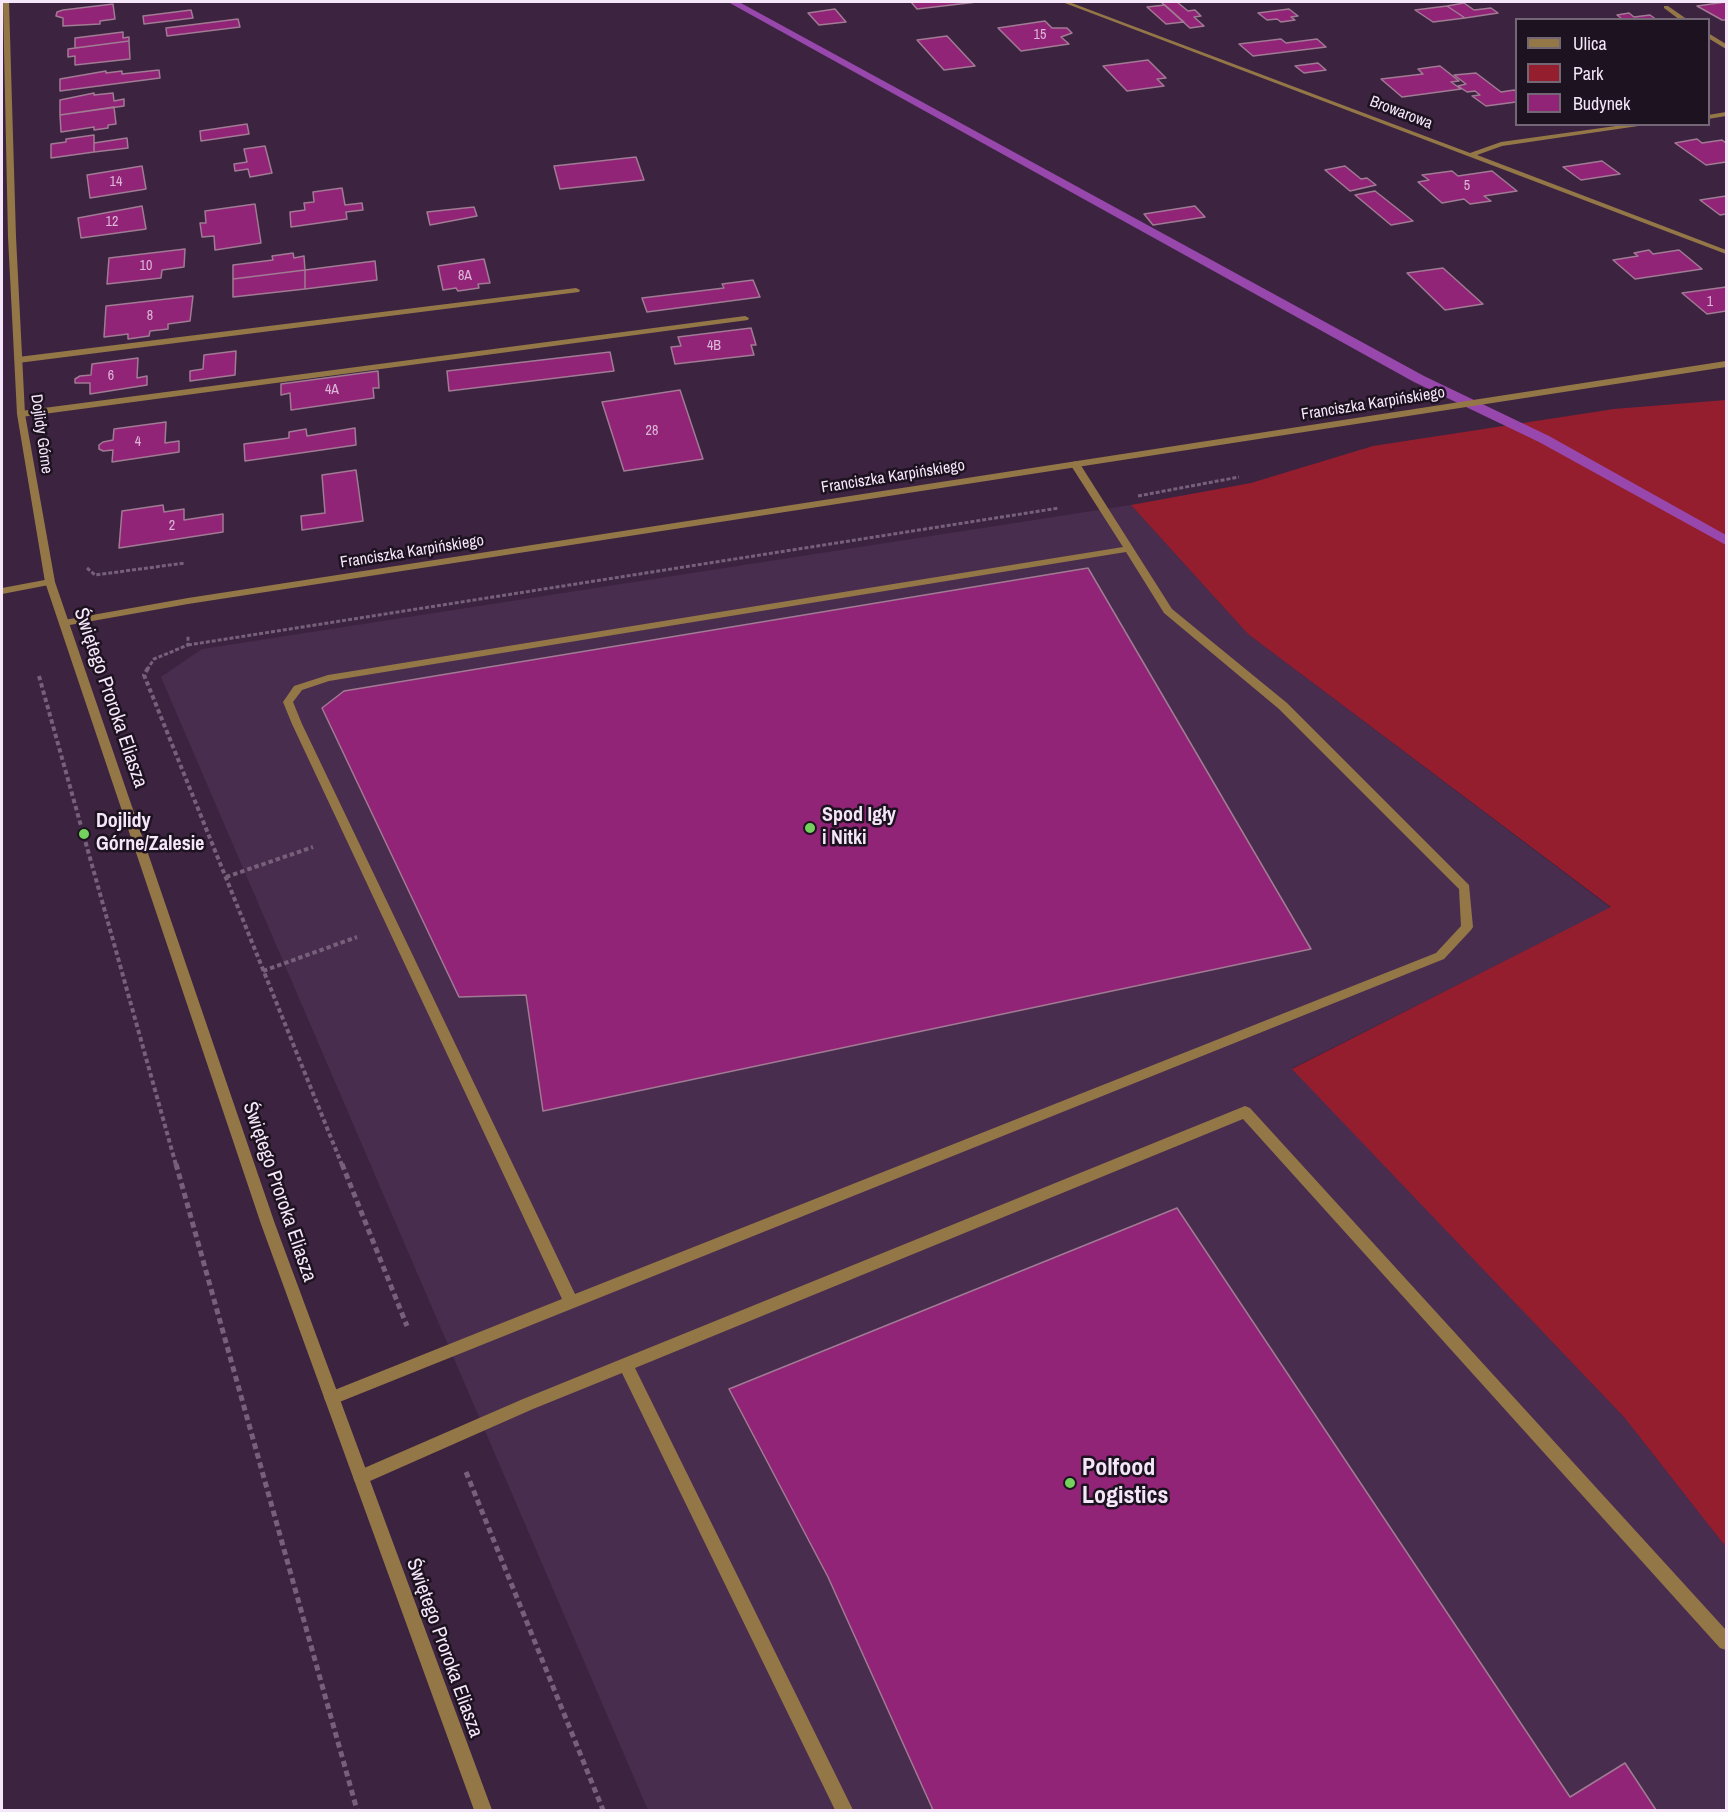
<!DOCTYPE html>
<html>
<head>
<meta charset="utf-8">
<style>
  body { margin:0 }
  #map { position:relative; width:1728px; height:1812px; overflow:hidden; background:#3c2441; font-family:"Archivo Narrow",sans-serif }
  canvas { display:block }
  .frame { position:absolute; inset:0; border:3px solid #f5e6f9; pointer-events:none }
  .legend { position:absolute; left:1515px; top:18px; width:195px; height:108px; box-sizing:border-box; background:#1d121f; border:2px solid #736776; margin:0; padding:8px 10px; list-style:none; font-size:18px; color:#f5e6f9 }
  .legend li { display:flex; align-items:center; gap:12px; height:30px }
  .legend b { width:30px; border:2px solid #736776 }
</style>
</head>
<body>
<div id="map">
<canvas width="1728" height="1812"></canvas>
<div class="frame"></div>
<ul class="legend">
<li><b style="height:8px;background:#947746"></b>Ulica</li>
<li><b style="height:16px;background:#951e2e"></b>Park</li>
<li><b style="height:16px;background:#912476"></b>Budynek</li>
</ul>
</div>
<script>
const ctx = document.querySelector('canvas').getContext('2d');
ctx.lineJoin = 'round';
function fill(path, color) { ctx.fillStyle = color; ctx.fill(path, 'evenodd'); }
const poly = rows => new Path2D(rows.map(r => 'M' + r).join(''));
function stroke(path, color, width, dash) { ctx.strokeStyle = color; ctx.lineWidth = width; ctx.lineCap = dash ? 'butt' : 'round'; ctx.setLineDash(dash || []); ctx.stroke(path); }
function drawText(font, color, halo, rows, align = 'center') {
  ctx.font = font + ' "Archivo Narrow",sans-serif'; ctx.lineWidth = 5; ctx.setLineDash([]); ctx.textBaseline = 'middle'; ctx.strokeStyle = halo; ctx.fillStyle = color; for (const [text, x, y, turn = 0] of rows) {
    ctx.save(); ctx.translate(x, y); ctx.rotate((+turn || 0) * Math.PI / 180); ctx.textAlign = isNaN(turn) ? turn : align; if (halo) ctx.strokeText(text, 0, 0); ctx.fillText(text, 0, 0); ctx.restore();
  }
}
fill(poly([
  [1131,505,1248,634,1611,908,1292,1068,1624,1417,1726,1547,1726,1810,648,1810,161,677,202,649]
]), '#492d4f');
fill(poly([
  [1726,400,1726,1547,1624,1417,1292,1069,1611,907,1248,634,1131,505,1251,483,1373,446,1614,409]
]), '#951e2e');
fill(poly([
  [728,2,739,2,1424,376,1549,436,1726,535,1726,545,1539,442,1414,382,728,2]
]), '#9848ac');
const building = poly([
  [911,2,977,2,917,9,911,2],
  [1161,2,1177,2,1188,11,1195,10,1201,16,1194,17,1204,26,1190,28,1161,2],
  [1726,2,1726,20,1722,20,1697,6,1726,2],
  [1464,3,1474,10,1491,8,1498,13,1465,18,1447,6,1464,3],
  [113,4,115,19,100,21,100,24,63,26,63,18,56,16,57,12,63,10,113,4],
  [1165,5,1184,22,1166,24,1147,7,1165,5],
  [1447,6,1465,18,1433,22,1415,10,1447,6],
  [835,9,846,22,819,25,808,13,835,9],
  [1289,9,1298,16,1291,17,1295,20,1281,22,1277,19,1267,20,1258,13,1289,9],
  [191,10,193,18,144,24,143,16,191,10],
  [1629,13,1634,17,1650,15,1657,20,1617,20,1622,19,1617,15,1629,13],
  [238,19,240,27,167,36,166,28,238,19],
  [1045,21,1052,28,1067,28,1072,33,1061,37,1069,44,1021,51,998,28,1045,21],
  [123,32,123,38,129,37,129,41,75,48,75,38,123,32],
  [947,36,975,66,944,70,917,40,947,36],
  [1281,39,1286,43,1317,39,1326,47,1253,56,1239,44,1281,39],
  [129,41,130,59,75,65,75,56,68,57,68,49,129,41],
  [1148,60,1166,78,1157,79,1164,86,1127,91,1103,66,1148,60],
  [1318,63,1326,70,1304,73,1295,66,1318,63],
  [1440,66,1459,81,1451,82,1461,89,1402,97,1381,79,1423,74,1418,69,1440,66],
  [159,70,160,78,60,91,60,79,106,71,106,73,122,71,122,74,159,70],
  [1476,73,1501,92,1514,90,1516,91,1516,102,1486,106,1472,96,1480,95,1475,91,1467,92,1458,86,1466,84,1454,75,1476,73],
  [94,93,94,95,113,93,114,101,124,99,124,106,60,115,60,100,94,93],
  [114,107,116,124,108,125,108,128,94,130,94,127,61,132,60,115,114,107],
  [247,124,249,134,201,141,200,131,247,124],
  [94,135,94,152,51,158,51,144,66,142,66,139,94,135],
  [127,138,128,148,94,152,94,143,127,138],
  [1697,139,1702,143,1722,140,1726,143,1726,162,1706,165,1675,143,1697,139],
  [265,146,272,173,250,177,248,169,235,171,234,164,247,162,244,149,265,146],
  [636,157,644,180,560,189,554,166,636,157],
  [1602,161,1620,174,1581,180,1563,167,1602,161],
  [142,166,146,189,90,198,87,175,142,166],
  [1345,166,1361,179,1367,178,1376,185,1350,191,1325,170,1345,166],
  [1452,171,1458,176,1492,171,1517,191,1484,196,1491,201,1470,204,1464,199,1442,203,1418,182,1429,180,1422,175,1452,171],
  [342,188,345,205,362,203,363,210,346,212,347,219,291,227,290,212,305,210,304,203,314,202,313,192,342,188],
  [1375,191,1413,221,1391,225,1355,195,1375,191],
  [1726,196,1726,214,1720,215,1700,200,1726,196],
  [255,204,261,243,215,250,214,236,202,237,200,223,206,223,205,211,255,204],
  [142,206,146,229,81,238,78,218,142,206],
  [1195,206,1205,217,1153,225,1144,214,1195,206],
  [474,207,477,216,430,225,427,212,474,207],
  [185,249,184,267,162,270,161,278,107,284,109,258,185,249],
  [1649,250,1653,254,1679,250,1702,269,1635,279,1613,260,1638,256,1634,253,1649,250],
  [293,253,294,258,304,256,305,270,233,279,233,265,273,260,272,256,293,253],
  [484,259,490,283,478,284,479,288,458,291,456,288,443,290,438,266,484,259],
  [375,261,377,280,305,289,305,270,375,261],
  [1443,268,1483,304,1445,310,1407,273,1443,268],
  [305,270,305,289,233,297,233,279,305,270],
  [753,280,760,297,647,312,642,298,724,288,722,284,753,280],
  [1726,287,1726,311,1707,314,1682,293,1726,287],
  [193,296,190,321,168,324,168,329,150,331,149,336,128,339,128,334,104,337,106,306,193,296],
  [751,328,756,345,751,345,754,355,675,364,671,347,681,346,678,337,751,328],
  [236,351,235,375,190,381,190,371,203,369,204,355,236,351],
  [610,352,614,371,449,391,447,371,610,352],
  [138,358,137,378,147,376,147,385,90,394,90,383,75,383,75,379,80,376,91,375,92,364,138,358],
  [378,371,379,388,373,388,374,398,291,410,290,393,281,395,281,384,378,371],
  [680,390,703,459,624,471,602,402,680,390],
  [166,422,165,443,179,441,179,452,112,462,113,450,103,451,99,449,99,445,103,442,113,440,114,429,166,422],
  [355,428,356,445,245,461,244,444,289,438,289,432,306,429,307,436,355,428],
  [356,470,363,521,302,530,301,516,325,513,322,475,356,470],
  [163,505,164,512,184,509,184,520,223,514,223,532,119,548,122,511,163,505],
  [1088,568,1311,949,543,1111,526,995,459,997,322,708,344,691,1088,568],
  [1177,1208,1570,1797,1625,1763,1656,1810,933,1810,828,1577,729,1389,1177,1208]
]);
fill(building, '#912476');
stroke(building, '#a17a93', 1.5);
stroke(poly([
  [1138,496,1239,477],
  [87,568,95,575,185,563],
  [188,645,1059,508],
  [147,670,154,659,188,645,188,636]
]), '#76607a', 3, [4, 2]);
stroke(poly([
  [148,668,144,675,342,1165],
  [39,676,176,1165],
  [226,877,313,847],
  [263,971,357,937]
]), '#76607a', 4, [4.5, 3]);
stroke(poly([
  [176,1164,357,1810],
  [342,1164,407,1326],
  [466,1472,603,1810]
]), '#76607a', 5, [6, 4]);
fill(poly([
  [1664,6,1668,6,1688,20,1680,20,1664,8,1664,6],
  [1708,33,1726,44,1726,49,1708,38,1708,33],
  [576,288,580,290,579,292,18,363,14,360,18,357,576,288],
  [745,316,749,318,748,320,21,417,17,414,21,411,745,316],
  [1075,461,1080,464,1172,609,1287,703,1469,885,1473,927,1471,930,1444,959,337,1403,332,1405,327,1403,324,1398,327,1393,562,1299,292,724,283,702,294,686,328,675,1123,547,1070,464,1075,461],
  [1126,552,1164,613,1279,709,1459,889,1461,926,1436,953,575,1294,302,724,293,702,302,690,329,681,1126,552],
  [1245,1106,1250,1108,1726,1630,1726,1650,1720,1648,1243,1119,635,1368,853,1810,835,1810,622,1373,533,1409,361,1485,355,1482,353,1477,355,1472,523,1399,1245,1106]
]), '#947746');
fill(poly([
  [1062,2,1069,2,1470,153,1501,142,1630,124,1652,124,1502,146,1477,155,1726,250,1726,254,1062,2],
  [1726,112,1726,116,1708,119,1708,115,1726,112],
  [1726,361,1726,367,188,604,64,626,59,623,64,620,188,598,1726,361],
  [50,579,54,580,54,584,2,594,2,588,50,579]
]), '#947746');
fill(poly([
  [3,2,9,2,16,237,25,414,55,582,275,1224,492,1810,474,1810,261,1224,45,582,17,414,8,237,3,2]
]), '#947746');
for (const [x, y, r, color] of [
  [810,828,6,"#74d25c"],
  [84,834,6,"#74d25c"],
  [1070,1483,6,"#74d25c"]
]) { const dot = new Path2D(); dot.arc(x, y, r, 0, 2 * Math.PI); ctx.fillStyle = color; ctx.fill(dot); stroke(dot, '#1d121f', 2); }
drawText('14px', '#dcb6d8', null, [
  ["15",1040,35],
  ["14",116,182],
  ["5",1467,186],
  ["12",112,222],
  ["10",146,266],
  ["8A",465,276],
  ["1",1710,302],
  ["8",150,316],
  ["4B",714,346],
  ["6",111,376],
  ["4A",332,390],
  ["28",652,431],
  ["4",138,442],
  ["2",172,526]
]);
drawText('16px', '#f5e6f9', '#1d121f', [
  ["Browarowa",1401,113,21],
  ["Franciszka Karpińskiego",1373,404,-9],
  ["Dojlidy Górne",41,434,82],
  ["Franciszka Karpińskiego",893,477,-9],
  ["Franciszka Karpińskiego",412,552,-9]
]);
drawText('20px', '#f5e6f9', '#1d121f', [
  ["Świętego Proroka Eliasza",110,698,71],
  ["Świętego Proroka Eliasza",279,1192,71],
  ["Świętego Proroka Eliasza",444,1648,70]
]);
drawText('bold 20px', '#f5e6f9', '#1d121f', [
  ["Spod Igły",822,816],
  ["i Nitki",822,839],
  ["Dojlidy",96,822],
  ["Górne/Zalesie",96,845]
], 'left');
drawText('bold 24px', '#f5e6f9', '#1d121f', [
  ["Polfood",1082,1469],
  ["Logistics",1082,1497]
], 'left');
</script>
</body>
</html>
